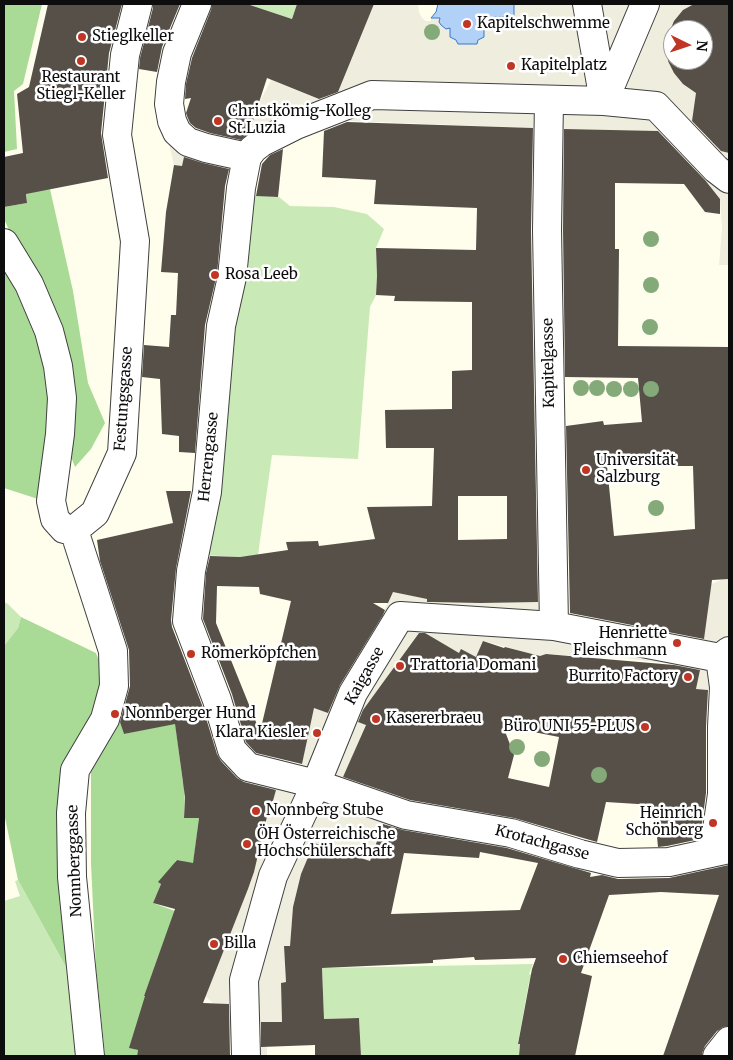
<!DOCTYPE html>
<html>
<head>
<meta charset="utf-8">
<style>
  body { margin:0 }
  #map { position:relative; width:733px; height:1060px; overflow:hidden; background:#fffeed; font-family:Merriweather,serif }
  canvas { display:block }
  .frame { position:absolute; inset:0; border:5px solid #0d0d0d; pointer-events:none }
  .north { position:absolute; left:663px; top:20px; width:50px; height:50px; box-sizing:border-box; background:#fff; border:1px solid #9e9e9e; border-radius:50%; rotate:94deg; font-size:14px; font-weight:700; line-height:20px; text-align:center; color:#0d0d0d }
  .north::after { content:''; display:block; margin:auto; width:18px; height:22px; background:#c03523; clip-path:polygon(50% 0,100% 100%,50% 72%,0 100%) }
</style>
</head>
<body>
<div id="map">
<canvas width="733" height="1060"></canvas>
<div class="frame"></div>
<div class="north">N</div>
</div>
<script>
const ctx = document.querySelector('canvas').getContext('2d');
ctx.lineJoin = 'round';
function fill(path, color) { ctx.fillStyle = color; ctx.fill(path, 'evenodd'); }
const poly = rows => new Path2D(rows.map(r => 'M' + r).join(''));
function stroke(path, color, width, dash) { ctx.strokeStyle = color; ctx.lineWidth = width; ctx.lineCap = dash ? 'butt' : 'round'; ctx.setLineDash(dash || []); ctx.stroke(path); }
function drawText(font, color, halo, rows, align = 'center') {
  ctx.font = font + ' Merriweather,serif'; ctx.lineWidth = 5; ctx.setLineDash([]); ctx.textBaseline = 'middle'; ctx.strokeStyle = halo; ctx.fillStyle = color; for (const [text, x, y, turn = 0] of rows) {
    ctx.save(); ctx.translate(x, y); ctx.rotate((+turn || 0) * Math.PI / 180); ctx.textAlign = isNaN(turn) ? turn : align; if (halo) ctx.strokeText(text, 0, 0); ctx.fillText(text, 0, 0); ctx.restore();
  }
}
fill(poly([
  [247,4,297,4,292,19],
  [245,195,279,197,290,206,334,207,367,214,384,229,376,248,377,276,376,295,370,307,358,459,272,455,258,555,240,557,200,555],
  [4,602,8,604,21,617,18,628,4,646],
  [18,880,72,978,78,1056,4,1056,4,901,20,896,15,881],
  [533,964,529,974,533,975,529,982,518,1043,520,1044,519,1056,361,1056,359,1018,324,1019,322,968]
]), '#c9eab7');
fill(poly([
  [4,4,42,4,23,84,14,91,17,149,4,152],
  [50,189,73,291,88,383,105,423,91,449,75,467,66,444,21,257,4,219,4,207,27,203,26,192],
  [4,265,29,304,52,368,52,434,38,499,4,488],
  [21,617,96,653,105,676,96,707,72,765,72,978,18,880,4,813,4,646,18,628],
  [118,714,124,734,175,723,183,783,185,784,184,818,199,818,192,873,183,861,176,860,170,877,159,882,161,884,153,903,175,911,144,996,147,997,130,1048,138,1050,137,1056,105,1056,96,968,91,864,91,771]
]), '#a9db96');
fill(poly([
  [374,4,418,4,419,12,422,18,426,21,431,21,431,18,440,17,451,28,454,38,456,40,477,44,484,28,494,17,513,17,514,4,698,4,685,11,671,34,670,60,697,90,690,137,727,143,727,152,729,153,729,265,719,265,722,228,720,199,666,131,566,129,563,249,564,377,562,426,568,577,568,590,570,620,703,641,710,591,707,586,721,580,729,579,729,855,679,867,606,875,580,868,581,866,484,833,383,823,369,861,314,843,301,874,293,907,290,946,284,947,286,982,281,983,282,1022,267,1022,267,1056,231,1056,230,1004,213,1003,205,996,251,882,269,807,271,808,277,786,241,777,241,779,228,777,216,713,178,591,174,571,178,546,190,547,234,175,174,165,161,111,176,102,185,117,183,124,188,131,245,144,257,107,271,80,333,105],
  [324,120,532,128,538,602,427,603,427,599,391,591,389,599,375,633,355,661,350,670,334,714,314,708,301,768,253,756,256,735,237,733,237,723,239,692,228,689,214,672,194,620,254,157],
  [420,631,459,653,462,650,476,657,484,641,540,656,546,654,593,657,595,653,639,660,671,664,700,670,696,689,712,690,714,790,705,845,612,853,376,796,341,783,350,762,371,711,389,674]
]), '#efeddd');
const water = poly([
  [438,4,514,4,514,17,495,17,495,22,493,25,490,28,484,28,484,37,478,40,477,44,458,44,456,40,450,37,450,28,446,29,441,25,439,22,440,18,431,18,436,12,438,4]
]);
fill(water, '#b1d1f7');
stroke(water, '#3779cf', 1);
fill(poly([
  [48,4,122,4,109,53,101,133,108,178,26,194,27,203,4,207,4,157,23,153,17,94,29,87],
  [153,4,180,4,162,47,157,72,139,69,140,58,153,8],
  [212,4,247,4,292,19,297,4,374,4,338,92,319,99,267,78,249,133,241,140,210,133,196,128,190,123,187,116,186,113,191,98,185,99,186,84,192,58,211,10],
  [694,4,729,4,729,153,721,151,692,121,696,93,683,84,674,73,668,61,667,47,669,33,674,21,683,10],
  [673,30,703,30,703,60,673,60],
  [347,122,533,128,531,230,538,602,481,603,427,602,427,599,393,592,388,603,373,603,385,610,383,615,340,685,328,713,314,708,302,764,256,753,246,742,232,694,203,619,206,573,210,556,240,557,288,550,286,542,318,541,319,546,375,539,367,507,432,506,434,448,386,448,385,410,452,409,452,371,472,370,472,302,394,301,395,296,376,295,377,276,376,248,476,250,477,208,374,204,376,180,322,177,324,131],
  [458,496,507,496,507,539,458,540],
  [217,586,259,587,260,594,291,601,260,732,216,623],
  [564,129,658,131,705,180,720,199,720,214,705,212,684,184,615,183,615,249,619,249,618,346,729,347,729,579,712,580,704,639,570,613,566,426,603,421,604,425,642,422,638,378,565,377,563,230],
  [654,464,654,466,693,466,695,529,614,536,607,466],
  [283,149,278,197,256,196,262,164,270,155],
  [184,157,203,163,229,169,225,186,217,274,205,325,195,453,179,452,179,436,162,434,160,379,142,377,144,345,169,347,171,315,176,315,178,273,161,272,166,212,174,165,182,166],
  [166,491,191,491,176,568,171,620,172,627,202,705,217,754,221,761,237,778,244,782,276,790,271,808,269,808,254,872,248,889,203,1003,229,1004,230,1056,137,1056,138,1050,129,1048,145,996,144,996,175,909,153,903,161,884,158,882,177,860,193,863,199,818,184,818,185,797,175,724,124,734,120,722,130,686,129,650,100,561,97,540,173,523],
  [419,633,425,633,459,653,461,649,476,657,483,641,504,648,505,647,540,656,546,654,674,665,700,670,696,689,708,690,706,727,706,793,700,839,667,846,658,847,654,805,606,802,597,842,514,818,410,800,343,777,366,725,358,722,363,710],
  [503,726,559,737,549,787,508,778,514,755],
  [383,824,403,830,507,848,591,873,590,877,602,875,618,879,669,878,729,865,729,1026,723,1027,717,1031,705,1046,702,1053,702,1056,663,1056,719,895,661,892,609,895,581,973,592,976,575,1056,519,1056,520,1044,518,1044,532,969,536,958,475,960,474,957,433,960,433,963,322,968,324,1019,359,1018,361,1056,315,1056,315,1045,261,1047,261,1022,282,1022,281,983,286,982,284,946,290,946,293,907,301,874,314,843,370,861],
  [480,852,538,863,520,910,391,914,404,853,479,858]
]), '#565049');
const minor = poly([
  [197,4,177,53,171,82,169,104,172,121,177,132,188,142,206,148,247,157],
  [587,4,604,101],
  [549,100,547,230,554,626],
  [604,101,645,4],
  [729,179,716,169,656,106,604,101,372,95,296,125,262,142,253,149,247,157,241,188,232,277,221,326,207,492,191,571,187,621,217,700,232,750,248,767,316,784,406,815,511,833,580,854,618,863,669,862,729,849],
  [4,243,29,284,49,331,58,366,62,398,60,434,51,501,55,519,64,529,74,530,95,513,122,453,135,241,117,135,125,55,138,4],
  [74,530,113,651,114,686,105,719,75,770,71,813,72,877,90,1056],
  [714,851,722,794,722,727,724,687,720,658],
  [246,1056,244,980,273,876,316,784,353,693,400,616,554,626,720,658,729,651],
  [717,1056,729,1041]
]);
stroke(minor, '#404040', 30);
stroke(minor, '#fff', 28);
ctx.fillStyle = '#84aa7a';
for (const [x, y] of [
  [432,32],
  [651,239],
  [651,285],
  [650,327],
  [581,388],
  [597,388],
  [614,389],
  [631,389],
  [651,389],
  [656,508],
  [517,747],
  [542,759],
  [599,775]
]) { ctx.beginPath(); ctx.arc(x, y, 8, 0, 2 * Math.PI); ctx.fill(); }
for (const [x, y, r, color] of [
  [467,24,5,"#c03523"],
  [82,37,5,"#c03523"],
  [81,61,5,"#c03523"],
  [511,66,5,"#c03523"],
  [218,121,5,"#c03523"],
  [215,275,5,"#c03523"],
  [586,470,5,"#c03523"],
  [677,643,5,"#c03523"],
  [191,654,5,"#c03523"],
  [400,666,5,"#c03523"],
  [688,677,5,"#c03523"],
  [115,714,5,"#c03523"],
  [376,719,5,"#c03523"],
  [645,727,5,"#c03523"],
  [317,733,5,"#c03523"],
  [256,811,5,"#c03523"],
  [713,823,5,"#c03523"],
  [247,844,5,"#c03523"],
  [214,944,5,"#c03523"],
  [563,959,5,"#c03523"]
]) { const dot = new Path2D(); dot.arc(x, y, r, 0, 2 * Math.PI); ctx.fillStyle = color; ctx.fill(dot); stroke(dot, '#fff', 2); }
drawText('15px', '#0d0d0d', '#fff', [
  ["Kapitelschwemme",477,24],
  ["Stieglkeller",92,37],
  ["Kapitelplatz",521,66],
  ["Restaurant",81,78,"center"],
  ["Stiegl-Keller",81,95,"center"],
  ["Christkömig-Kolleg",228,112],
  ["St.Luzia",228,129],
  ["Rosa Leeb",225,275],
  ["Universität",596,461],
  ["Salzburg",596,478],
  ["Henriette",667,634,"right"],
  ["Fleischmann",667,651,"right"],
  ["Römerköpfchen",201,654],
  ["Trattoria Domani",410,666],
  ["Burrito Factory",678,677,"right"],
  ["Nonnberger Hund",125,714],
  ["Kasererbraeu",386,719],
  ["Büro UNI 55-PLUS",635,727,"right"],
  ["Klara Kiesler",307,733,"right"],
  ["Nonnberg Stube",266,811],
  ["Heinrich",703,814,"right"],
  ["Schönberg",703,831,"right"],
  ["ÖH Österreichische",257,835],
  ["Hochschülerschaft",257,852],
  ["Billa",224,944],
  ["Chiemseehof",573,959]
], 'left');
drawText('15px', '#0d0d0d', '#fff', [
  ["Kapitelgasse",549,363,-91],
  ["Festungsgasse",124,399,-86],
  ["Herrengasse",209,457,-84],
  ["Kaigasse",365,676,-61],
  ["Krotachgasse",542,843,15],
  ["Nonnberggasse",75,861,-92]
]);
</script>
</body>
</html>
